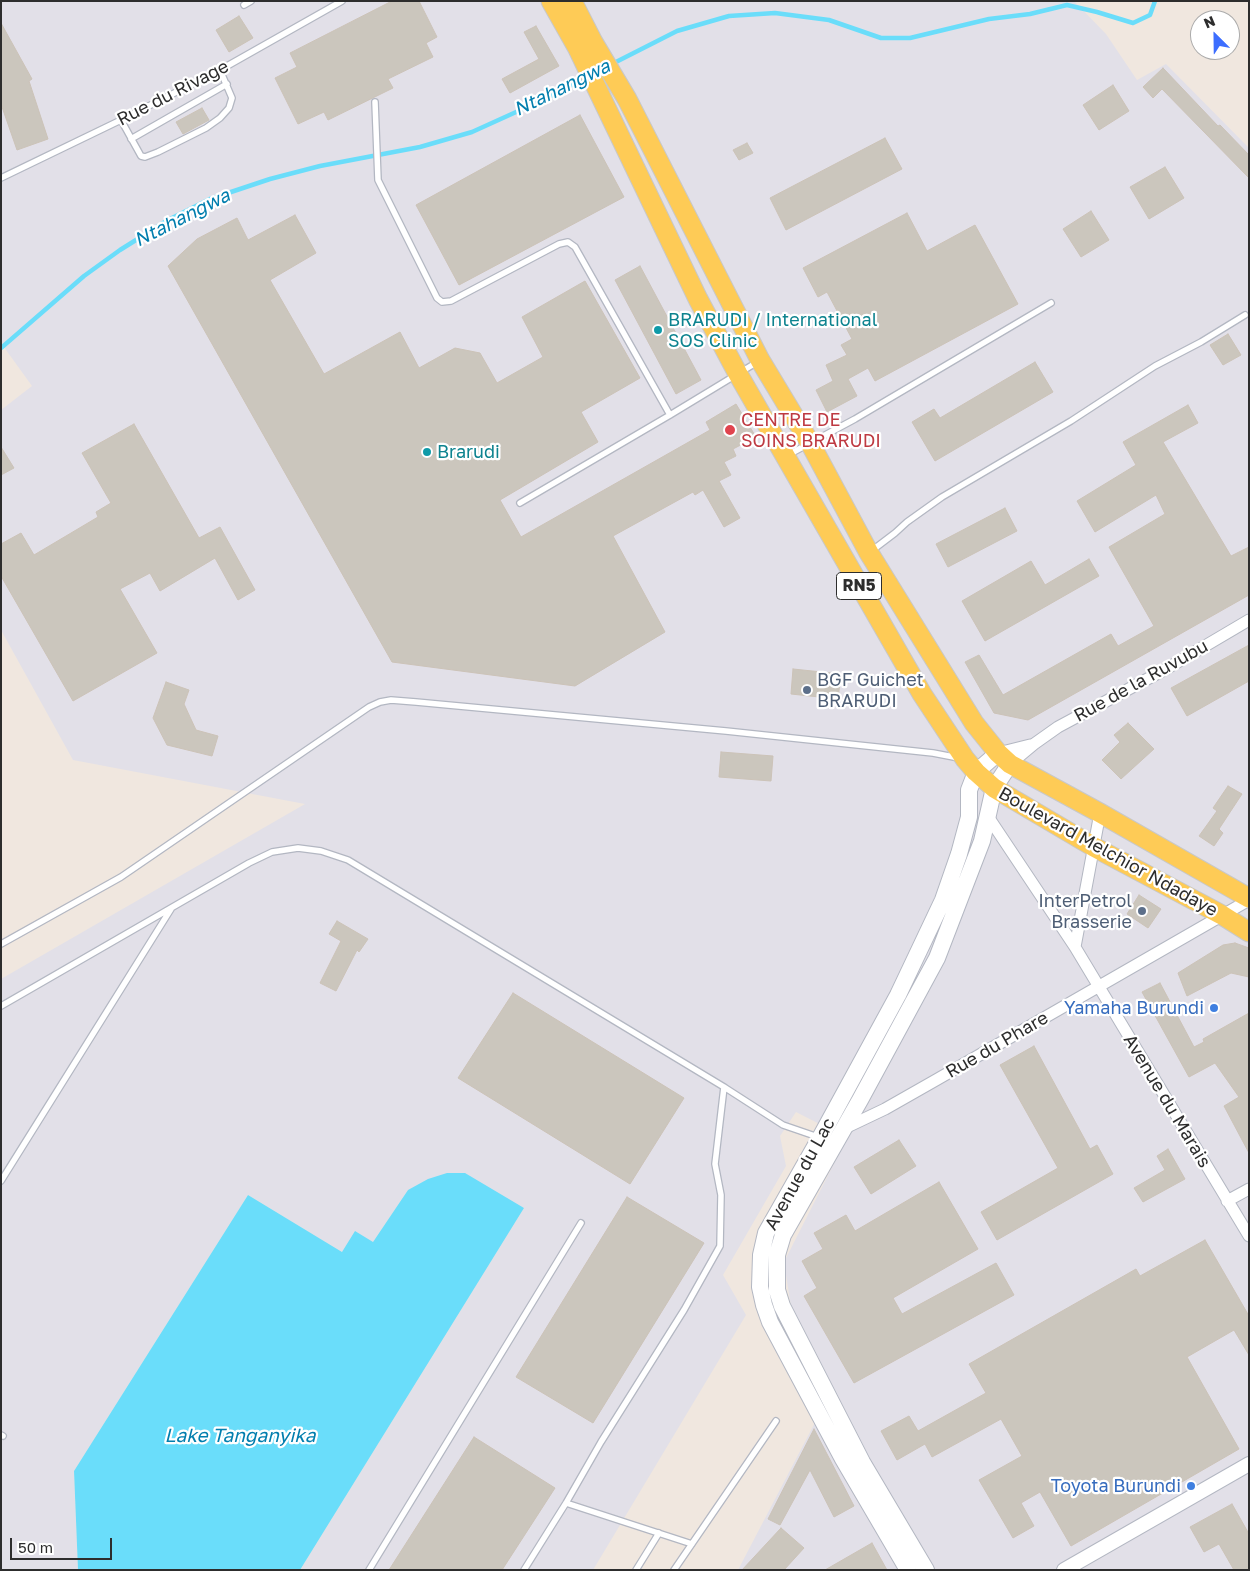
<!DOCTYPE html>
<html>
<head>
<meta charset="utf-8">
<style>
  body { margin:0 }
  #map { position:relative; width:1250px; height:1571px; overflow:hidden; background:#f0e7df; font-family:"Golos Text",sans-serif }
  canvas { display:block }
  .frame { position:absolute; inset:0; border:2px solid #2d2d2d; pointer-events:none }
  .north { position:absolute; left:1190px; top:10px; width:50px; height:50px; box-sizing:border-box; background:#fff; border:1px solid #ababab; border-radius:50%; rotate:337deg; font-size:14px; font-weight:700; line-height:20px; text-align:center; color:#2d2d2d }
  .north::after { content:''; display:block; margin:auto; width:18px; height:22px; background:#3d6eff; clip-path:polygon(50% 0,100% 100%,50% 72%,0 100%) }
  .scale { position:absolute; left:10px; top:1538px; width:102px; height:22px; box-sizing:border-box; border:2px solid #2d2d2d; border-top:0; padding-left:6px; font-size:15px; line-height:18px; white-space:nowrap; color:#2d2d2d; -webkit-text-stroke:4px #fff; paint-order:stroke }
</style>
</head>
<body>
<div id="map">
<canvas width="1250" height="1571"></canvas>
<div class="frame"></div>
<div class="north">N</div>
<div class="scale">50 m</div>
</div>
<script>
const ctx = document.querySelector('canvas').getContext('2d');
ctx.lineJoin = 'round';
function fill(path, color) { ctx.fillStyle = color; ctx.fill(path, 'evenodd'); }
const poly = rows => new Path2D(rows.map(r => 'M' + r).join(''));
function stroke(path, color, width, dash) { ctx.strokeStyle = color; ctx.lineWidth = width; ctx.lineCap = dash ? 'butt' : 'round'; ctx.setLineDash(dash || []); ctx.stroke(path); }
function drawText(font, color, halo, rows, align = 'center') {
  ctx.font = font + ' "Golos Text",sans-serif'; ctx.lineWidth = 4.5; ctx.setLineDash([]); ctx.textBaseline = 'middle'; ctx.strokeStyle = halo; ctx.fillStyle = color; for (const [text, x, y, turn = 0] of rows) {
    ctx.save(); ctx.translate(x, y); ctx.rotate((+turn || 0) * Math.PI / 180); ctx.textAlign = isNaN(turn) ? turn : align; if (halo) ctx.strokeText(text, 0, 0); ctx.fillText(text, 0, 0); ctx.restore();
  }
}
fill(poly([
  [1,1,1074,1,1106,34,1137,80,1166,64,1249,148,1249,1570,738,1570,832,1390,792,1313,784,1262,847,1138,796,1112,780,1136,786,1166,723,1275,746,1315,593,1570,300,1570,524,1208,408,1190,373,1242,342,1252,248,1195,74,1471,78,1570,1,1570,1,979,305,804,73,760,1,630,1,410,32,386,1,343]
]), '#e2e0e8');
fill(poly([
  [447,1173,465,1173,524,1208,300,1570,78,1570,74,1471,248,1195,342,1252,355,1231,373,1242,408,1190,428,1179]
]), '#6addfa');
stroke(poly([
  [612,64,677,31,729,16,775,13,829,20,881,38,910,38,989,19,1030,14,1067,5,1097,12,1133,23,1150,15,1155,1],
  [1,348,84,276,120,250,168,220,210,199,270,179,320,166,420,147,472,132,547,98,587,77]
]), '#6addfa', 4.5);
const building = poly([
  [392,1,419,1,437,37,426,43,433,57,388,79,393,88,328,120,324,112,298,124,275,78,297,67,290,53,392,1],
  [239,16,253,38,229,52,216,30,239,16],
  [1,23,32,79,29,81,48,139,17,150,1,104,1,23],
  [536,26,559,66,510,93,502,79,539,59,524,32,536,26],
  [1163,68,1218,126,1220,125,1249,155,1249,178,1162,89,1153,98,1143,87,1163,68],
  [1113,85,1129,111,1099,130,1083,105,1113,85],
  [202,108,209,120,183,134,176,122,202,108],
  [580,115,624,197,459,285,416,205,580,115],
  [885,138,902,169,786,230,770,198,885,138],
  [747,143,753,153,739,160,733,150,747,143],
  [1165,167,1184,198,1149,219,1130,187,1165,167],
  [1091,211,1109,240,1081,257,1063,229,1091,211],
  [907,213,927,251,975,225,1018,304,875,381,868,368,848,379,857,396,827,412,816,390,833,381,826,365,847,355,841,345,852,339,827,292,818,297,803,268,907,213],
  [295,215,316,253,270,280,324,374,400,332,419,368,455,348,480,353,497,383,543,357,522,317,585,281,640,378,581,412,598,442,500,500,521,537,710,430,706,422,736,404,756,437,733,449,736,456,724,462,731,475,719,481,740,518,724,527,703,490,695,495,693,492,613,536,665,632,575,686,392,662,168,266,197,239,237,218,248,240,295,215],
  [640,266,701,380,676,394,615,280,640,266],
  [1228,334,1241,355,1223,365,1210,345,1228,334],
  [1035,362,1053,392,935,461,912,422,934,409,940,418,1035,362],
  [1188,405,1198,423,1163,442,1231,556,1249,547,1249,595,1028,720,994,713,965,662,979,655,1003,695,1111,634,1118,646,1154,626,1109,547,1165,514,1156,495,1095,532,1077,501,1136,465,1123,442,1188,405],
  [134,424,199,538,220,527,255,590,238,600,215,558,160,591,150,573,120,589,157,653,73,701,1,576,1,544,21,533,34,555,98,517,96,512,111,503,82,453,134,424],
  [1,447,14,468,1,475,1,447],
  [1005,508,1017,531,948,567,936,544,1005,508],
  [1089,559,1099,576,985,641,962,601,1031,561,1045,585,1089,559],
  [1249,645,1249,681,1187,716,1171,688,1249,645],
  [793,669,841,674,838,699,791,694,793,669],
  [166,682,189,690,184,704,196,730,218,736,212,756,167,745,153,718,166,682],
  [1128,723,1154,749,1121,779,1102,760,1120,742,1114,735,1128,723],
  [721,752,773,756,771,781,719,777,721,752],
  [1228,786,1242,794,1219,829,1223,833,1214,846,1199,836,1217,811,1213,808,1228,786],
  [1139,895,1161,909,1148,928,1127,914,1139,895],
  [337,921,368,939,359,952,357,950,336,991,320,983,341,941,329,934,337,921],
  [1235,943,1249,948,1249,977,1231,973,1187,996,1178,973,1223,945,1235,943],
  [1160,983,1194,1047,1204,1042,1203,1039,1249,1013,1249,1153,1224,1106,1239,1097,1215,1063,1189,1077,1142,992,1160,983],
  [513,993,684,1098,630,1184,458,1078,513,993],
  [1034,1046,1090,1149,1097,1145,1113,1174,997,1240,981,1212,1058,1168,1000,1065,1034,1046],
  [899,1140,916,1166,871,1194,854,1167,899,1140],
  [1168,1149,1185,1179,1143,1202,1134,1188,1165,1170,1157,1156,1168,1149],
  [939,1182,978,1249,893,1298,902,1314,996,1263,1014,1295,854,1383,804,1296,817,1288,802,1261,823,1249,814,1233,846,1215,855,1231,939,1182],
  [627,1197,704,1243,593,1423,516,1377,627,1197],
  [1205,1240,1249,1316,1249,1355,1234,1330,1187,1357,1239,1449,1071,1546,1040,1492,1021,1503,1034,1526,1013,1538,979,1480,1022,1456,1001,1419,932,1457,925,1444,897,1460,881,1431,909,1416,918,1431,986,1393,969,1364,1136,1269,1140,1276,1205,1240],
  [814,1429,854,1506,834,1517,810,1470,780,1525,768,1519,814,1429],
  [474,1437,555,1488,502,1570,389,1570,474,1437],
  [1232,1504,1249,1534,1249,1570,1234,1570,1219,1544,1204,1552,1190,1527,1232,1504],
  [781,1528,804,1548,784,1570,742,1570,781,1528],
  [872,1543,887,1570,825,1570,872,1543]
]);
fill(building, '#cbc6bd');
stroke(building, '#ccc3b8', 1);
const service = poly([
  [244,5,251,1],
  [375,102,378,180,437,298,442,302,451,301,559,244,568,242,575,247,670,415,759,361],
  [121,120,141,156,145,157,158,152,206,128,220,118,229,108,232,98,220,70],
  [131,139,227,84],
  [1,178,121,120,220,70,342,1],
  [788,455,855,419,1051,303],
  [520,503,670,415],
  [870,552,895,533,907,522,942,497,1071,421,1155,366,1201,342,1245,315],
  [1,944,121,877,369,707,380,702,391,700,416,702,726,731,933,753,959,758],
  [1,1006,249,863,272,852,298,848,321,851,348,860,724,1087,783,1125,818,1137],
  [1,1181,171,909],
  [1,1435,3,1436],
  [566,1503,692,1544],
  [369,1570,581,1223],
  [524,1570,566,1503,601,1442,684,1310,720,1246,721,1195,715,1164,724,1087],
  [636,1570,659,1533],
  [674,1570,776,1421]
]);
const minor = poly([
  [998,753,1030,745],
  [1010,764,1034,744,1058,727,1166,669,1249,620],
  [987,815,1075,947,1249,1236],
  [1075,947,1100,813],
  [843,1129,885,1109,936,1080,1249,900],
  [1227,1201,1249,1189]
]);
const tertiary = poly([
  [1064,1570,1249,1464]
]);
const secondary = poly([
  [908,1570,843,1459,770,1322,764,1305,760,1287,761,1255,766,1233,820,1138,898,995,943,900,959,854,969,817,969,790,976,772,998,753],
  [926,1570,862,1462,782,1306,777,1290,777,1255,783,1235,860,1100,937,958,982,841,994,788,1010,764]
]);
const primary = poly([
  [551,1,577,47,698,299,738,374,922,694,965,759,976,772,994,788,1094,847,1222,915,1249,932],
  [572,1,593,42,627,99,760,360,810,443,869,553,974,723,998,753,1010,764,1100,813,1249,898]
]);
stroke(service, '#b3b7c2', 8);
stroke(minor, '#b3b7c2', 13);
stroke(tertiary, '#b3b7c2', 16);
stroke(secondary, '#b3b7c2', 18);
stroke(primary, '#c8c8c8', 21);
stroke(service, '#fff', 5.5);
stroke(minor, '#fff', 11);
stroke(tertiary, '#fff', 14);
stroke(secondary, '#fff', 16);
stroke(primary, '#fecb56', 19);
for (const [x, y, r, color] of [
  [658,330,5,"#0f9aa8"],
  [730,430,6,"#e0444e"],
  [427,452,5,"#0f9aa8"],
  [807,690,5,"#5c6f8a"],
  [1142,911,5,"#5c6f8a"],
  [1214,1008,5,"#3f7fe0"],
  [1191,1486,5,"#3f7fe0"]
]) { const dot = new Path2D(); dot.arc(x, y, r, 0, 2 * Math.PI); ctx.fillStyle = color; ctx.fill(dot); stroke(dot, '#fff', 2); }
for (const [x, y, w] of [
  [859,586,45]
]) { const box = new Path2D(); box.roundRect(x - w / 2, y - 13.5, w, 27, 4); ctx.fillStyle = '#fff'; ctx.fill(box); stroke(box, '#2d2d2d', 1); }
drawText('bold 16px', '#2d2d2d', null, [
  ["RN5",859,586]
]);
drawText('18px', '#2d2d2d', '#fff', [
  ["Rue du Rivage",173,93,-27],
  ["Rue de la Ruvubu",1141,681,-29],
  ["Boulevard Melchior Ndadaye",1108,852,29],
  ["Rue du Phare",997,1045,-30],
  ["Avenue du Marais",1167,1101,59],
  ["Avenue du Lac",800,1174,-61]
]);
drawText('18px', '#0d838f', '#fff', [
  ["BRARUDI / International",668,320],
  ["SOS Clinic",668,341],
  ["Brarudi",437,452]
], 'left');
drawText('18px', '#be3a42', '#fff', [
  ["CENTRE DE",741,420],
  ["SOINS BRARUDI",741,441]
], 'left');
drawText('18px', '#4e5e75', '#fff', [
  ["BGF Guichet",817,680],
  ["BRARUDI",817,701],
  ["InterPetrol",1132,901,"right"],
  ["Brasserie",1132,922,"right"]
], 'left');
drawText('18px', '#366cbe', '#fff', [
  ["Yamaha Burundi",1204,1008],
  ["Toyota Burundi",1181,1486]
], 'right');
drawText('italic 19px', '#017eae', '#fff', [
  ["Ntahangwa",562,88,-26],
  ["Ntahangwa",182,218,-27],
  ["Lake Tanganyika",240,1436]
]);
</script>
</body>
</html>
